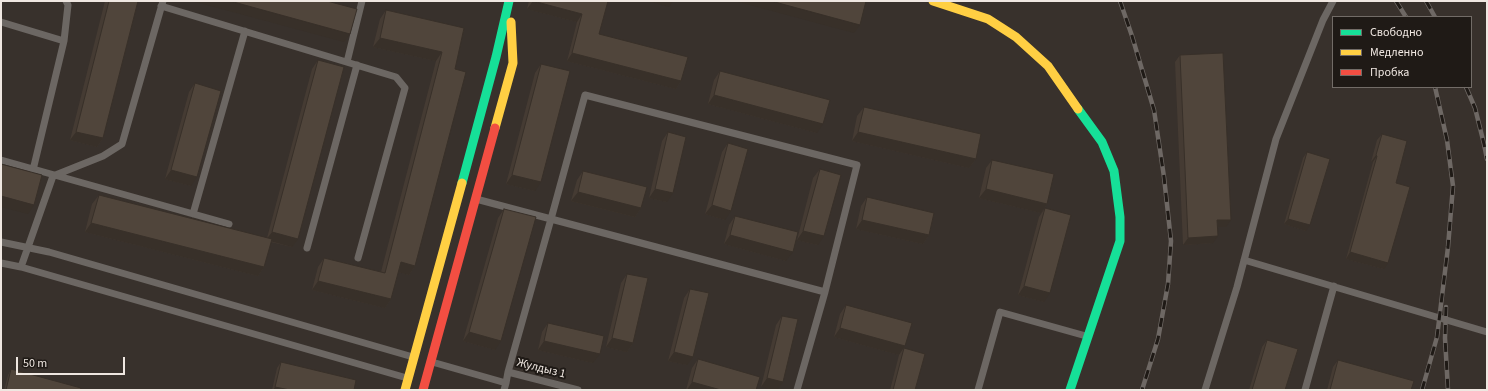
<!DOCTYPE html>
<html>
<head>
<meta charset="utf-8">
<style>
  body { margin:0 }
  #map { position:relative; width:1488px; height:391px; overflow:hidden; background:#38312c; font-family:"Source Sans 3",sans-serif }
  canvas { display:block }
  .frame { position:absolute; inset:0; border:2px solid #efe7e1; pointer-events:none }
  .legend { position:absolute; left:1332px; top:16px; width:140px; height:72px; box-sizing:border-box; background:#1f1a16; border:1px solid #726c67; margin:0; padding:5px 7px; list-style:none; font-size:12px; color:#efe7e1 }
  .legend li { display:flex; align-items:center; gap:8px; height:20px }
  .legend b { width:20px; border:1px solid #726c67 }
  .scale { position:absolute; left:16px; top:357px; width:109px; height:18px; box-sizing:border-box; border:2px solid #efe7e1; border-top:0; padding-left:5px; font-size:12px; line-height:14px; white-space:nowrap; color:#efe7e1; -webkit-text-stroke:3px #1f1a16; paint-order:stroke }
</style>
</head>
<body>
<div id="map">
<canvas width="1488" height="391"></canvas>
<div class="frame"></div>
<ul class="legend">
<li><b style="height:5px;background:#16e098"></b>Свободно</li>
<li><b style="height:5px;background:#ffcf43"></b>Медленно</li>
<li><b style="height:5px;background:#f24e42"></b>Пробка</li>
</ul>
<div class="scale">50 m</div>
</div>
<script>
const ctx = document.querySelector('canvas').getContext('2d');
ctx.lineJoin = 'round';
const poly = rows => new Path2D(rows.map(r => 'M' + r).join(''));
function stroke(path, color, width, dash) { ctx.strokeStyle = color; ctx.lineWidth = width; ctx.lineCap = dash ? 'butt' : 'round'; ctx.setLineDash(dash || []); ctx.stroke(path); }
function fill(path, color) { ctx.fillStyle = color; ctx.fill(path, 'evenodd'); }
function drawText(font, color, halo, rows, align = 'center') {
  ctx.font = font + ' "Source Sans 3",sans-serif'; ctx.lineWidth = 4; ctx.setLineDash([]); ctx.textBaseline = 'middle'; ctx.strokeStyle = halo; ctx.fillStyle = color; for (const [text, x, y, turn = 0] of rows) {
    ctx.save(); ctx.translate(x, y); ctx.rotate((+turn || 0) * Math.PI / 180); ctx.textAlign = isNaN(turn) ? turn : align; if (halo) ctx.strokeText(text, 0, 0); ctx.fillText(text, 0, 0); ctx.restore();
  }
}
stroke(poly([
  [161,6,396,77,405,88,358,258],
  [1,22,64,41],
  [347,62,362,1],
  [1,160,229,224],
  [33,170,64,41,68,5,66,1],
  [476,199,551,219,825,292,857,165,585,95,551,219,508,372,506,383],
  [193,214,245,31],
  [1,242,49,252,413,357],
  [307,248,357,65],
  [1244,260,1487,332],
  [1,263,21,267,407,378],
  [21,267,53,176,103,156,122,144,163,1],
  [432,362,506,383,504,390],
  [508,372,578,390],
  [797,390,825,292],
  [978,390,1000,312,1086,336],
  [1205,390,1237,287,1276,139,1323,20,1333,1],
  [1305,390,1334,286]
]), '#6c6763', 7);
stroke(poly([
  [462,183,496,57,509,1],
  [1070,390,1120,241,1120,217,1114,171,1102,142,1078,109]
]), '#16e098', 9);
stroke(poly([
  [933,1,988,19,1016,37,1048,66,1078,109],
  [495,128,513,63,511,22],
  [405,390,462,183]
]), '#ffcf43', 9);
stroke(poly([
  [423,390,495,128]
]), '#f24e42', 9);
const rail = poly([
  [1120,1,1132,36,1154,110,1164,177,1171,241,1168,284,1158,339,1142,390],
  [1396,1,1406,17],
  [1426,1,1435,17],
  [1466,87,1475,108,1484,144,1487,159],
  [1446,307,1445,338,1448,390],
  [1422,390,1437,337,1448,247,1453,186,1447,140,1435,87]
]);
stroke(rail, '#6e6864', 4.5);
stroke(rail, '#1f1a16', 3, [9]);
fill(poly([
  [105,1,138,1,103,138,97,147,70,140],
  [529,1,608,1,599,34,681,81,676,89,567,61,577,22,527,9],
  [386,10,464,28,455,69,415,266,409,275,398,272,391,299,385,308,312,290,318,267,324,258,381,272,436,61,373,47,380,19],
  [1180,55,1226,227,1217,227,1213,243,1183,245,1175,62],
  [318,60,292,247,271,242,264,267,258,276,85,232,92,204,99,195,267,238,312,69],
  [541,64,535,191,506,184,535,73],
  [720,71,817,133,708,104,714,80],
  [195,83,191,186,165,179,189,92],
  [864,107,976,159,969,168,852,141,857,116],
  [668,132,667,202,649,198,662,141],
  [1382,134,1396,183,1384,269,1346,259,1373,162,1371,162,1377,140],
  [728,143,725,220,705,214,722,152],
  [1307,152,1306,231,1284,224,1303,158],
  [992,160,1047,204,1041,213,979,198,986,168],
  [820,169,818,245,797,240,813,178],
  [583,171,641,208,635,217,571,201,577,180],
  [867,197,929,235,923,244,856,229,861,206],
  [1045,208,1044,302,1018,295,1039,217],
  [504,209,495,350,463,341,498,218],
  [735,216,786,261,724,244,729,225],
  [627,274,633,343,627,352,606,347,621,283],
  [690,289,687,365,668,361,684,298],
  [846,305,905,346,904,348,915,390,890,390,899,355,834,337,840,314],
  [782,316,783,382,761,387,776,325],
  [548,323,593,363,538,350,542,332],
  [1267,340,1285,390,1249,390,1262,347],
  [698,359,756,390,686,390,692,368],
  [1338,360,1411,390,1327,390,1333,367],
  [281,362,354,390,272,390,277,368],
  [11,369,80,390,4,390,8,375]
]), '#453b33');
fill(poly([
  [192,1,230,1,350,34,344,42],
  [533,1,582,14,577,22,527,9],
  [647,1,673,1,669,7],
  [735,1,771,1,860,25,854,33],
  [380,38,442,52,436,61,373,47],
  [572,53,681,81,676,89,567,61],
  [714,95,823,124,817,133,708,104],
  [76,132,103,138,97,147,70,140],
  [858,132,976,159,969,168,852,141],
  [1376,155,1377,156,1373,162,1371,162],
  [171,170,197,177,191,186,165,179],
  [512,175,541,182,535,191,506,184],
  [655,189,673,193,667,202,649,198],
  [986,189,1047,204,1041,213,979,198],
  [578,192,641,208,635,217,571,201],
  [1,196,34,205,28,214,1,207],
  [712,205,731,211,725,220,705,214],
  [1288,219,1310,225,1306,231,1284,224],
  [862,220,929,235,923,244,856,229],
  [1217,220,1231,220,1226,227,1212,227],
  [91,223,264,267,258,276,85,232],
  [803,231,824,236,818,245,797,240],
  [272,232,298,239,292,247,266,240],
  [730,235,793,252,786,261,724,244],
  [1218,236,1213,243,1183,245,1188,238],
  [1350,252,1388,263,1384,269,1346,259],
  [401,262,415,266,409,275,394,271],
  [318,281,391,299,385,308,312,290],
  [1024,286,1050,293,1044,302,1018,295],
  [840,328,905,346,899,355,834,337],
  [469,332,501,341,495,350,463,341],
  [612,338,633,343,627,352,606,347],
  [544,341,600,354,593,363,538,350],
  [674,352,693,357,687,365,668,361],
  [767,378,783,382,777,390,774,390,761,387],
  [692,382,721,390,687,390],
  [275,387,290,390,273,390]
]), '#383029');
const building = poly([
  [109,1,138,1,103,138,76,132,109,1],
  [230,1,327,1,357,9,350,34,230,1],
  [533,1,608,1,599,34,688,57,681,81,572,53,582,14,533,1],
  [771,1,866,1,860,25,771,1],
  [386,10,464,28,455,69,466,72,415,266,401,262,391,299,318,281,324,258,385,273,442,52,380,38,386,10],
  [1223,53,1231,220,1217,220,1218,236,1188,238,1180,55,1223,53],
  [318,60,344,67,298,239,272,232,318,60],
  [541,64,570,71,541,182,512,175,541,64],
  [720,71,830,100,823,124,714,95,720,71],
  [195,83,221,91,197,177,171,170,195,83],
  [864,107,981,134,976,159,858,132,864,107],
  [668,132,686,137,673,193,655,189,668,132],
  [1382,134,1407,141,1396,183,1410,187,1388,263,1350,252,1377,156,1376,155,1382,134],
  [728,143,748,149,731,211,712,205,728,143],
  [1307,152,1330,159,1310,225,1288,219,1307,152],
  [992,160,1054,174,1047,204,986,189,992,160],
  [1,164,42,175,34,205,1,196,1,164],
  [820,169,841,175,824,236,803,231,820,169],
  [583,171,647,187,641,208,578,192,583,171],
  [99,195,272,239,264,267,91,223,99,195],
  [867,197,934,213,929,235,862,220,867,197],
  [1045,208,1071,215,1050,293,1024,286,1045,208],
  [504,209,536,217,501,341,469,332,504,209],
  [735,216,798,232,793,252,730,235,735,216],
  [627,274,648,278,633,343,612,338,627,274],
  [690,289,709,293,693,357,674,352,690,289],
  [846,305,912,323,905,346,840,328,846,305],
  [782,316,798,319,783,382,767,378,782,316],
  [548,323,604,336,600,354,544,341,548,323],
  [1267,340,1298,349,1285,390,1252,390,1267,340],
  [904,348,925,354,915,390,893,390,904,348],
  [698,359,760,377,756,390,721,390,692,382,698,359],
  [1338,360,1414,381,1411,390,1330,390,1338,360],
  [281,362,356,380,354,390,290,390,275,387,281,362],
  [11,369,81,388,80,390,6,390,11,369]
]);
fill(building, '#50453b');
stroke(building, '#383029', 1);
drawText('12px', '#efe7e1', '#1f1a16', [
  ["Жулдыз 1",541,369,14]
]);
</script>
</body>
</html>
